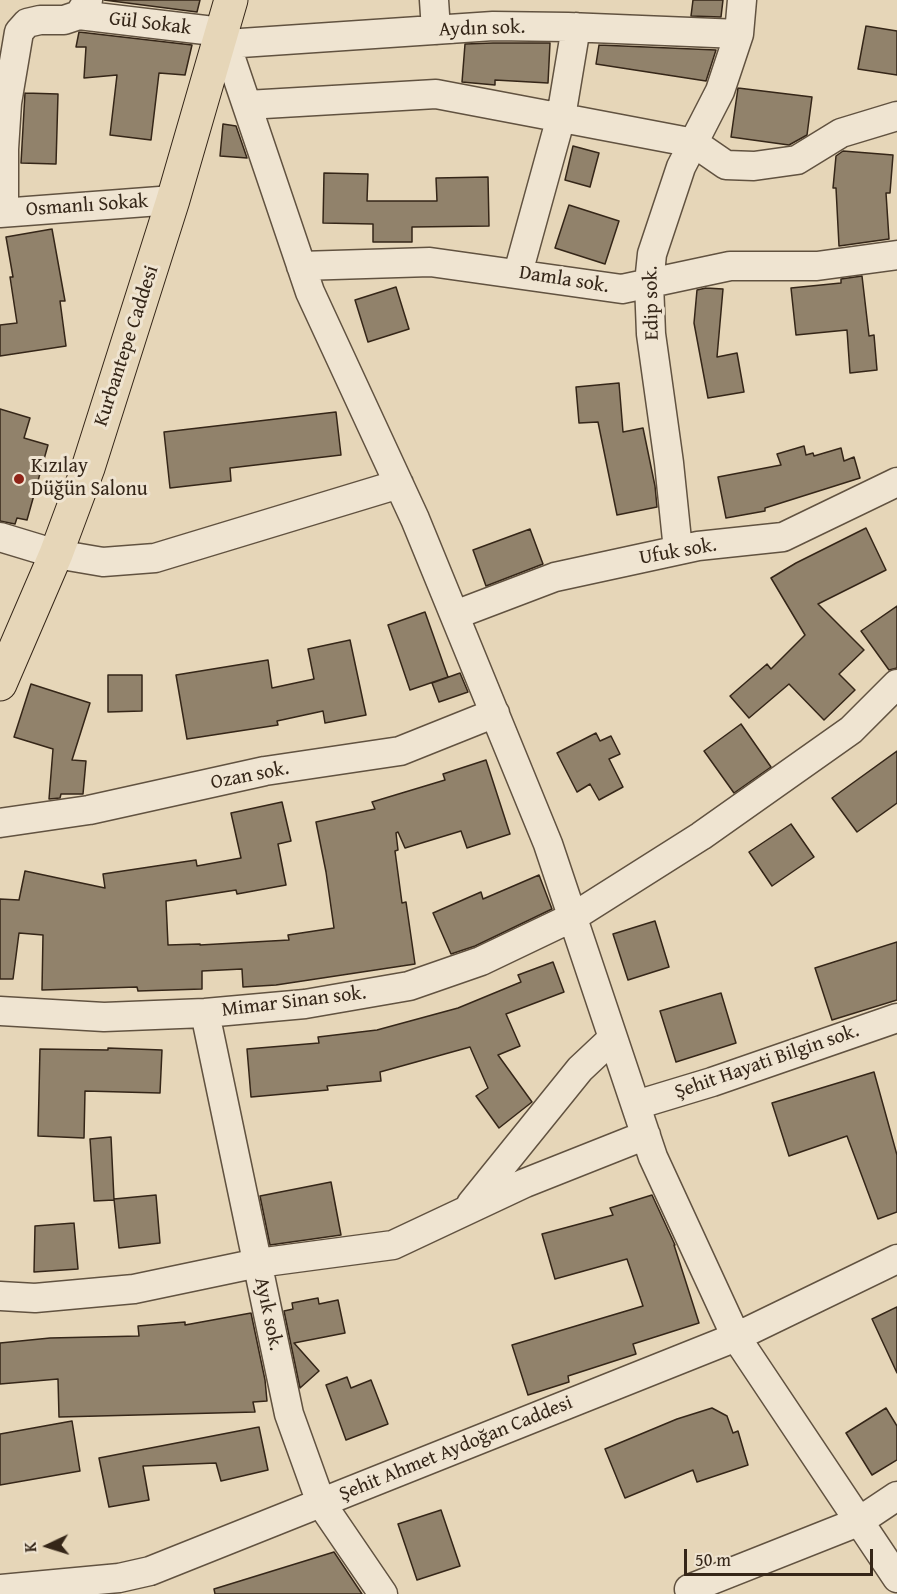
<!DOCTYPE html>
<html>
<head>
<meta charset="utf-8">
<style>
  body { margin:0 }
  #map { position:relative; width:897px; height:1594px; overflow:hidden; background:#e6d6b8; font-family:"Gentium Book Plus",serif }
  canvas { display:block }
  .north { position:absolute; left:18px; top:1516px; width:60px; height:60px; -webkit-text-stroke:4px #efe4d1; paint-order:stroke; rotate:266deg; font-size:16px; font-weight:700; line-height:24px; text-align:center; color:#352618 }
  .north::after { content:''; display:block; margin:auto; width:21px; height:27px; background:#352618; clip-path:polygon(50% 0,100% 100%,50% 72%,0 100%) }
  .scale { position:absolute; left:684px; top:1549px; width:189px; height:27px; box-sizing:border-box; border:3px solid #352618; border-top:0; padding-left:8px; font-size:18px; line-height:21px; white-space:nowrap; color:#352618; -webkit-text-stroke:4px #efe4d1; paint-order:stroke }
</style>
</head>
<body>
<div id="map">
<canvas width="897" height="1594"></canvas>
<div class="north">K</div>
<div class="scale">50 m</div>
</div>
<script>
const ctx = document.querySelector('canvas').getContext('2d');
ctx.lineJoin = 'round';
function fill(path, color) { ctx.fillStyle = color; ctx.fill(path, 'evenodd'); }
const poly = rows => new Path2D(rows.map(r => 'M' + r).join(''));
function stroke(path, color, width, dash) { ctx.strokeStyle = color; ctx.lineWidth = width; ctx.lineCap = dash ? 'butt' : 'round'; ctx.setLineDash(dash || []); ctx.stroke(path); }
function drawText(font, color, halo, rows, align = 'center') {
  ctx.font = font + ' "Gentium Book Plus",serif'; ctx.lineWidth = 6; ctx.setLineDash([]); ctx.textBaseline = 'middle'; ctx.strokeStyle = halo; ctx.fillStyle = color; for (const [text, x, y, turn = 0] of rows) {
    ctx.save(); ctx.translate(x, y); ctx.rotate((+turn || 0) * Math.PI / 180); ctx.textAlign = isNaN(turn) ? turn : align; if (halo) ctx.strokeText(text, 0, 0); ctx.fillText(text, 0, 0); ctx.restore();
  }
}
const building = poly([
  [104,0,200,0,197,12,104,0],
  [693,0,723,0,721,17,691,16,693,0],
  [866,26,897,31,897,75,858,69,866,26],
  [79,32,192,45,185,75,159,73,151,140,110,135,117,75,84,78,86,47,76,47,79,32],
  [493,43,550,43,548,83,495,80,495,85,462,82,465,44,493,43],
  [599,45,716,50,706,81,596,64,599,45],
  [738,88,812,97,807,135,789,145,731,137,738,88],
  [25,93,58,94,56,164,21,163,25,93],
  [223,124,236,126,247,158,220,156,223,124],
  [573,146,599,153,590,187,565,180,573,146],
  [843,151,893,155,890,193,886,193,889,239,839,246,836,188,833,188,836,156,843,151],
  [324,173,368,174,367,201,437,201,436,178,488,177,489,226,412,227,412,242,373,242,373,224,323,223,324,173],
  [569,205,619,221,605,264,555,248,569,205],
  [52,229,65,301,60,301,66,346,0,356,0,325,17,323,10,277,13,277,6,237,52,229],
  [862,276,869,336,874,335,877,370,850,373,847,330,796,335,791,288,841,283,841,279,862,276],
  [396,287,409,329,368,342,355,300,396,287],
  [706,288,723,289,717,357,737,353,744,392,708,398,694,323,697,290,706,288],
  [619,383,623,432,643,428,655,486,657,507,617,515,598,422,579,423,576,387,619,383],
  [0,409,30,418,24,438,48,445,27,520,17,518,15,524,0,521,0,409],
  [336,412,341,455,230,468,231,481,170,488,164,432,336,412],
  [804,446,806,455,813,453,814,456,841,448,844,461,854,457,860,478,765,508,765,511,726,518,718,477,781,465,777,454,804,446],
  [866,528,886,570,818,604,864,650,839,674,855,690,824,720,789,684,749,718,730,696,767,664,771,669,805,635,771,578,796,563,866,528],
  [530,529,543,564,486,586,473,550,530,529],
  [897,606,897,668,889,670,861,631,897,606],
  [425,612,448,677,410,690,388,625,425,612],
  [350,640,366,715,325,723,323,711,277,721,278,725,187,739,176,675,268,660,272,688,314,679,308,649,350,640],
  [460,673,468,692,439,702,432,683,460,673],
  [108,675,142,675,142,711,108,712,108,675],
  [31,684,90,703,72,760,86,761,83,794,61,794,60,798,49,799,53,749,14,737,31,684],
  [741,724,771,767,734,793,704,751,741,724],
  [596,733,600,741,611,736,620,754,609,759,623,787,599,800,590,784,577,792,557,753,596,733],
  [897,751,897,803,857,832,832,798,897,751],
  [486,760,510,834,467,848,461,831,405,848,398,832,396,833,398,850,395,851,402,903,406,902,415,964,276,985,243,987,242,969,202,971,202,989,138,991,137,987,42,990,43,935,19,933,13,979,0,979,0,899,19,900,25,871,105,888,103,874,196,860,197,866,241,858,231,813,282,802,291,841,278,844,286,885,237,894,236,890,166,901,168,945,200,944,200,945,289,940,288,935,334,928,326,872,316,822,375,809,372,802,445,780,443,774,486,760],
  [791,824,814,857,772,886,749,852,791,824],
  [539,875,552,909,475,946,451,954,433,913,481,892,483,899,539,875],
  [655,921,669,967,628,980,613,934,655,921],
  [897,942,897,1000,832,1020,815,968,897,942],
  [553,962,564,992,506,1014,520,1046,498,1055,532,1102,499,1128,476,1096,488,1088,470,1047,380,1072,381,1081,327,1086,328,1090,251,1097,247,1049,319,1043,318,1037,377,1030,458,1008,521,982,518,975,553,962],
  [721,993,736,1043,676,1062,660,1011,721,993],
  [108,1048,162,1050,160,1093,85,1091,84,1138,38,1136,40,1049,108,1050,108,1048],
  [874,1072,897,1155,897,1212,878,1219,847,1136,789,1156,772,1103,874,1072],
  [111,1137,114,1200,94,1201,90,1139,111,1137],
  [331,1182,341,1235,270,1245,260,1196,331,1182],
  [156,1195,160,1243,119,1248,114,1199,156,1195],
  [652,1195,675,1245,674,1245,699,1323,633,1344,636,1354,568,1376,569,1382,528,1395,512,1345,643,1306,627,1259,555,1279,542,1234,613,1215,610,1208,652,1195],
  [74,1223,78,1269,34,1272,35,1226,74,1223],
  [318,1298,319,1304,338,1300,345,1333,294,1343,319,1371,300,1388,284,1311,293,1309,292,1303,318,1298],
  [897,1307,897,1373,872,1319,897,1307],
  [251,1313,265,1380,267,1401,253,1402,255,1412,59,1417,58,1379,0,1384,0,1343,50,1338,139,1336,138,1326,185,1322,185,1325,251,1313],
  [347,1377,351,1388,371,1380,388,1424,346,1440,326,1385,347,1377],
  [712,1408,727,1416,733,1433,738,1431,748,1465,697,1482,693,1470,625,1498,605,1449,677,1419,712,1408],
  [886,1408,897,1426,897,1460,872,1475,846,1433,886,1408],
  [72,1421,80,1471,0,1485,0,1434,72,1421],
  [259,1427,268,1470,221,1481,216,1463,143,1466,149,1500,109,1507,99,1458,259,1427],
  [441,1510,460,1566,417,1580,398,1524,441,1510],
  [334,1552,362,1594,215,1594,214,1589,334,1552]
]);
fill(building, '#91826b');
stroke(building, '#352618', 1.5);
const minor = poly([
  [434,0,436,30],
  [79,15,222,32,310,292,415,519,548,844,653,1157,736,1337,897,1578],
  [226,44,493,26,568,27,739,34],
  [247,105,436,94,694,143,726,165,754,166,797,160,841,133,897,116],
  [4,212,4,149,7,103,19,32,27,23,40,20,64,20,79,15,88,0],
  [0,213,173,200],
  [301,266,430,262,622,289,730,266,817,266,897,255],
  [518,273,561,117,576,27],
  [0,537,56,554,103,562,155,558,399,484],
  [678,550,669,463,651,334,649,283,652,254,681,167,720,91,739,34,742,0],
  [455,615,555,577,698,546,783,537,897,482],
  [0,823,89,810,265,771,400,751,495,713],
  [0,1011,104,1017,205,1013,305,1004,409,986,481,961,573,917,701,836,851,730,897,684],
  [205,1013,289,1414,321,1503,383,1594],
  [636,1105,712,1082,897,1018],
  [471,1204,580,1069,613,1038],
  [0,1296,35,1298,134,1289,258,1263,393,1245,525,1183,646,1135],
  [0,1589,119,1578,150,1571,736,1337,897,1259],
  [692,1594,689,1589,858,1522,897,1496]
]);
const major = poly([
  [0,684,56,554,88,468,173,200,231,0]
]);
stroke(minor, '#615240', 31);
stroke(major, '#352618', 35);
stroke(minor, '#efe4d1', 28);
stroke(major, '#e6d6b8', 33);
for (const [x, y, r, color] of [
  [19,479,6,"#8f2418"]
]) { const dot = new Path2D(); dot.arc(x, y, r, 0, 2 * Math.PI); ctx.fillStyle = color; ctx.fill(dot); stroke(dot, '#efe4d1', 2); }
drawText('20px', '#352618', '#efe4d1', [
  ["Gül Sokak",150,24,7],
  ["Aydın sok.",482,29,-2],
  ["Osmanlı Sokak",87,206,-4],
  ["Damla sok.",564,280,9],
  ["Edip sok.",652,303,-91],
  ["Kurbantepe Caddesi",127,346,-72],
  ["Ufuk sok.",678,552,-10],
  ["Ozan sok.",250,776,-11],
  ["Mimar Sinan sok.",294,1002,-7],
  ["Şehit Hayati Bilgin sok.",767,1062,-19],
  ["Ayık sok.",268,1314,78],
  ["Şehit Ahmet Aydoğan Caddesi",456,1449,-22]
]);
drawText('20px', '#352618', '#efe4d1', [
  ["Kızılay",31,467],
  ["Düğün Salonu",31,490]
], 'left');
</script>
</body>
</html>
